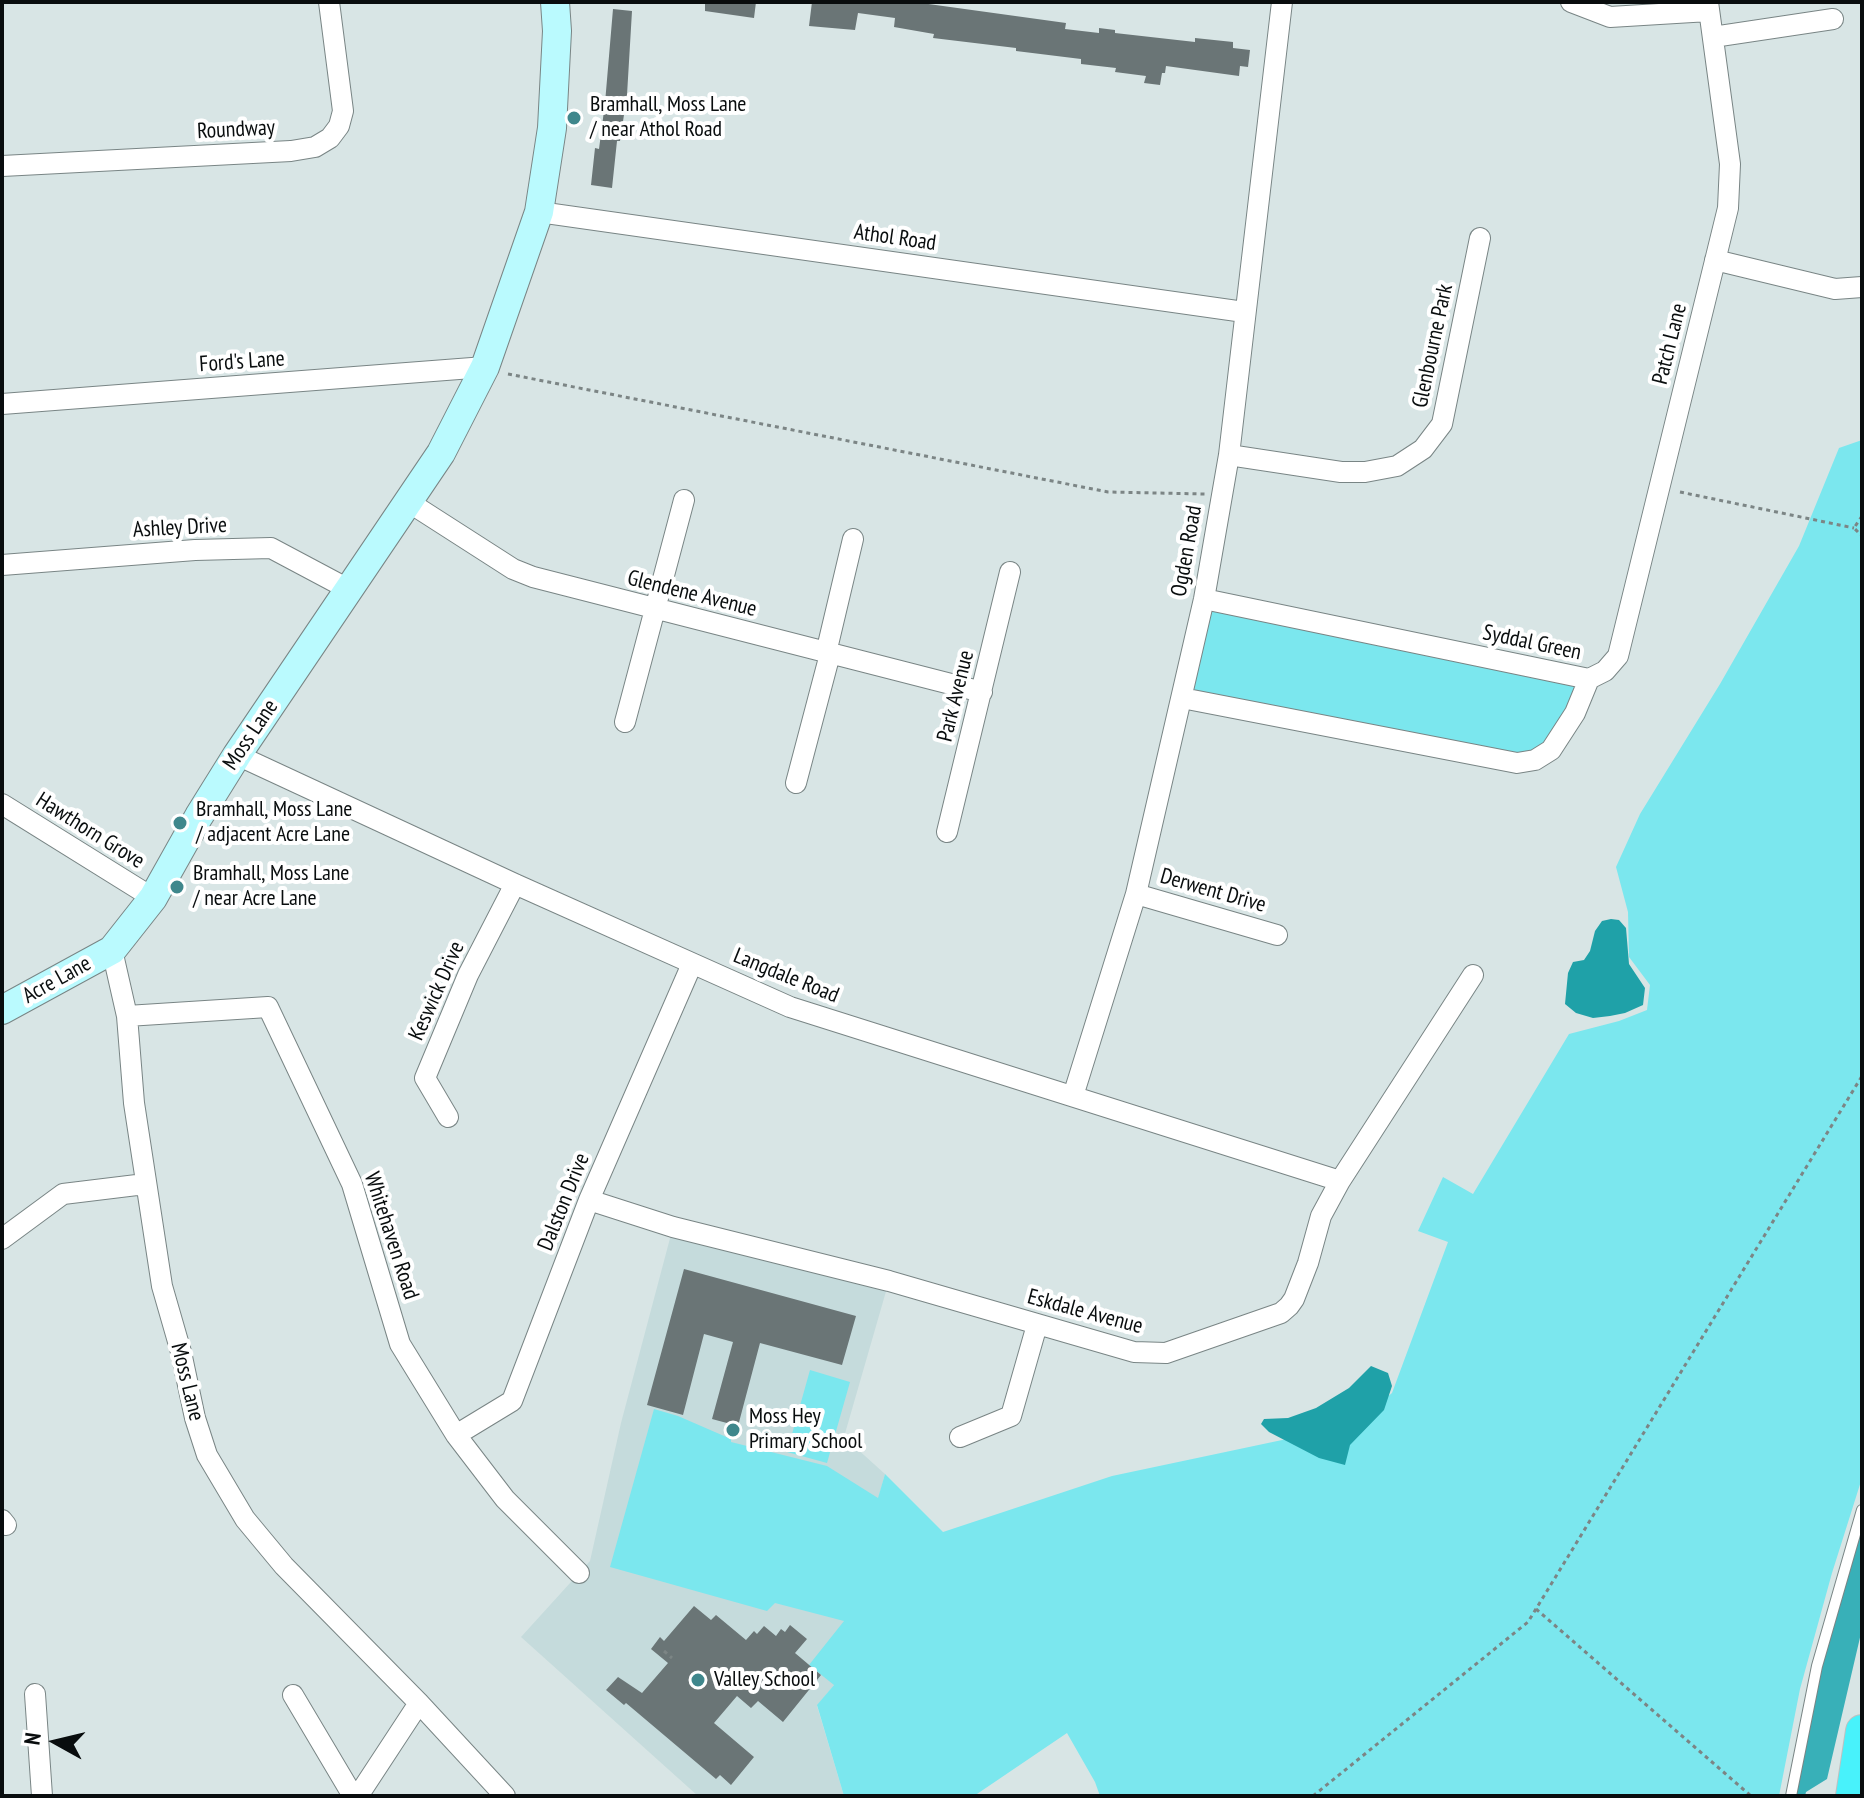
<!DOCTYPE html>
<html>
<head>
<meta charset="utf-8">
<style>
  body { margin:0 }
  #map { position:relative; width:1864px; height:1798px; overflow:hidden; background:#d8e5e5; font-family:"PT Sans Narrow",sans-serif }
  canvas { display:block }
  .frame { position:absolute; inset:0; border:4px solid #090d0e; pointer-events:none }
  .north { position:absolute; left:16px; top:1702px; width:80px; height:80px; -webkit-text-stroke:6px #fff; paint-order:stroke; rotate:278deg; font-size:22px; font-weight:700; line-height:32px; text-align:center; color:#090d0e }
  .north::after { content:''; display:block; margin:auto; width:28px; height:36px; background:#090d0e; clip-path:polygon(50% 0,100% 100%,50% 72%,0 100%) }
</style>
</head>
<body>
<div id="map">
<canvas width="1864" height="1798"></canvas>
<div class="frame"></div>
<div class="north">N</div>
</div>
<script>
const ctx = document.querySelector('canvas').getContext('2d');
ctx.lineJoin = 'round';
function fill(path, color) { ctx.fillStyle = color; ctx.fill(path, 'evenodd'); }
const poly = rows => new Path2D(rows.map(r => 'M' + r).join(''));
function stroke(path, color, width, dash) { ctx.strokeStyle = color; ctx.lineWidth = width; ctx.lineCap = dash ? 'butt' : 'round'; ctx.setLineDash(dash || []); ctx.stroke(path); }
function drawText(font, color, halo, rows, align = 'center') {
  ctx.font = font + ' "PT Sans Narrow",sans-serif'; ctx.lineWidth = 8; ctx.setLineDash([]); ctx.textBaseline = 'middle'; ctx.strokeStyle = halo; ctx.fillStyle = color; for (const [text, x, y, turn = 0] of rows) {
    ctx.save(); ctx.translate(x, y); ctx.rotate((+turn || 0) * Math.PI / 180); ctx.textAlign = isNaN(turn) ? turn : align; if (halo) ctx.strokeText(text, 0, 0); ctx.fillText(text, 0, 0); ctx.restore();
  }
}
fill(poly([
  [673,1227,889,1281,844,1437,885,1474,845,1621,834,1685,817,1706,844,1796,698,1796,521,1637,590,1561,621,1423]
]), '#c5dbdc');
fill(poly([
  [1862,440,1862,1478,1832,1573,1800,1689,1779,1796,1100,1796,1095,1782,1067,1733,974,1796,844,1796,817,1705,834,1685,809,1665,844,1621,775,1603,767,1611,610,1567,654,1409,678,1416,731,1439,731,1442,827,1466,878,1498,885,1474,943,1532,1112,1476,1353,1425,1392,1393,1448,1242,1418,1231,1443,1177,1473,1194,1569,1034,1619,1021,1647,1010,1650,985,1629,957,1628,912,1616,867,1640,814,1720,684,1799,546,1839,448],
  [1204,599,1589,679,1535,760,1182,698],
  [810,1370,850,1382,827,1463,787,1452]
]), '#7be7ee');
fill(poly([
  [1862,1512,1862,1629,1827,1779,1806,1792,1805,1796,1791,1796,1817,1666]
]), '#38b0b8');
fill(poly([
  [1611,919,1619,920,1626,928,1629,964,1645,988,1643,1005,1625,1013,1610,1016,1593,1018,1576,1013,1565,1004,1568,973,1573,962,1584,960,1590,951,1595,931,1602,921],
  [1371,1366,1388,1373,1392,1386,1384,1410,1350,1445,1345,1465,1319,1458,1269,1432,1261,1424,1264,1419,1288,1418,1316,1408,1349,1388]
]), '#1fa1a8');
fill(poly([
  [705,2,756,2,754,18,705,11],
  [812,2,914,2,1066,23,1065,29,1099,33,1099,28,1115,30,1115,33,1195,42,1195,38,1233,42,1233,48,1250,50,1248,67,1240,66,1239,76,1166,66,1165,73,1162,73,1160,85,1144,83,1146,76,1115,72,1116,68,1081,64,1081,59,1016,51,1016,48,933,38,934,34,894,27,895,18,858,13,855,30,809,26],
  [613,9,632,11,627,95,620,141,617,141,612,188,591,185,595,148,599,149,605,103],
  [684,1269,856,1316,842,1365,760,1343,738,1426,712,1419,733,1342,704,1334,683,1415,647,1405],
  [694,1606,711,1620,716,1615,746,1640,754,1631,757,1634,764,1626,776,1636,781,1629,785,1632,790,1625,807,1639,795,1653,821,1675,783,1722,758,1701,751,1708,737,1696,714,1723,754,1757,731,1785,720,1775,716,1779,626,1703,624,1705,606,1690,618,1677,642,1693,668,1663,651,1649,660,1637,664,1641]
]), '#6a7576');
const service = poly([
  [1791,1796,1817,1666,1862,1510]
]);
const minor = poly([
  [1571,2,1610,17,1709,11],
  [1713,37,1833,19],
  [2,166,291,151,315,147,330,138,339,126,343,111,329,2],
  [539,212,1244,312],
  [1715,260,1835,289,1862,287],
  [2,404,485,367],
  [1229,455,1341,472,1365,472,1397,466,1423,449,1442,424,1480,238],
  [407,501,513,569,533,577,982,692],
  [2,565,195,550,271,548,350,590],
  [826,653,853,539],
  [1589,679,1605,671,1618,656,1728,208,1730,164,1708,2],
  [1182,698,1517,763,1535,760,1551,750,1575,713,1589,679,1204,599],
  [625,722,684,500],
  [237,755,515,884,790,1007,1340,1181],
  [796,783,830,654],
  [2,804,153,898],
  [947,832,1010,572],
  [1136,894,1277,935],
  [112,950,127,1016,134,1103,162,1286,181,1352,195,1418,207,1455,245,1519,284,1566,419,1703,505,1796],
  [127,1016,268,1007,352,1184,400,1344,456,1435,505,1499,579,1573],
  [1073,1096,1136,894,1204,599,1229,455,1282,2],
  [448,1117,425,1078,468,975,515,884],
  [589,1200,673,1227,889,1281,1134,1352,1166,1353,1281,1313,1289,1306,1294,1299,1308,1263,1321,1216,1340,1181,1473,975],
  [2,1239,63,1194,145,1184],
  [456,1435,512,1401,589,1200,692,964],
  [960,1437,1011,1416,1037,1325],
  [2,1520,6,1525],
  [35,1694,42,1796],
  [293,1695,353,1796],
  [358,1796,419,1703]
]);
const secondary = poly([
  [2,1010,112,950,153,898,199,816,237,755,441,453,485,367,539,212,552,128,557,31,555,2]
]);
const trunk = poly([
  [1852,1796,1862,1731]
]);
stroke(service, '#798585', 12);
stroke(minor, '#798585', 22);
stroke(secondary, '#798585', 30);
stroke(trunk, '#bfc0c0', 34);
stroke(poly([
  [508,374,1108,492,1205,494],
  [1680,492,1854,528],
  [1862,516,1854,528,1862,536],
  [1536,1609,1751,1796],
  [664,1651,672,1658],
  [1313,1796,1528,1622,1862,1076]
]), '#7c8585', 3, [4, 4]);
stroke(service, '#fff', 10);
stroke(minor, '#fff', 20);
stroke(secondary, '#bafafe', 28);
stroke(trunk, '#48f2fb', 32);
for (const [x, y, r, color] of [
  [574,118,8,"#3f878c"],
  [180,823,8,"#3f878c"],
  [177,887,8,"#3f878c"],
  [733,1430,8,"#3f878c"],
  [698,1680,8,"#3f878c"]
]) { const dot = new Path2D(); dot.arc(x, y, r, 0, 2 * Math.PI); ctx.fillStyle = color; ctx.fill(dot); stroke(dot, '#fff', 3); }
drawText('22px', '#090d0e', '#fff', [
  ["Bramhall, Moss Lane",590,105],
  ["/ near Athol Road",590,130],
  ["Bramhall, Moss Lane",196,810],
  ["/ adjacent Acre Lane",196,835],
  ["Bramhall, Moss Lane",193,874],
  ["/ near Acre Lane",193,899],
  ["Moss Hey",749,1417],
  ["Primary School",749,1442],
  ["Valley School",714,1680]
], 'left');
drawText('22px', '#090d0e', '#fff', [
  ["Roundway",236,130,-3],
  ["Athol Road",895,238,8],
  ["Patch Lane",1670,344,-76],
  ["Glenbourne Park",1433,346,-78],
  ["Ford's Lane",242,362,-4],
  ["Ashley Drive",180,528,-3],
  ["Ogden Road",1187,551,-80],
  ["Glendene Avenue",692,594,14],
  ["Syddal Green",1532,643,12],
  ["Park Avenue",956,696,-76],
  ["Moss Lane",251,735,-56],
  ["Hawthorn Grove",90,831,32],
  ["Derwent Drive",1213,891,16],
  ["Langdale Road",786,976,22],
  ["Acre Lane",57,980,-29],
  ["Keswick Drive",437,991,-66],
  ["Dalston Drive",564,1202,-68],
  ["Whitehaven Road",391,1236,72],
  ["Eskdale Avenue",1085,1312,15],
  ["Moss Lane",187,1382,76]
]);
</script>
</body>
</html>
